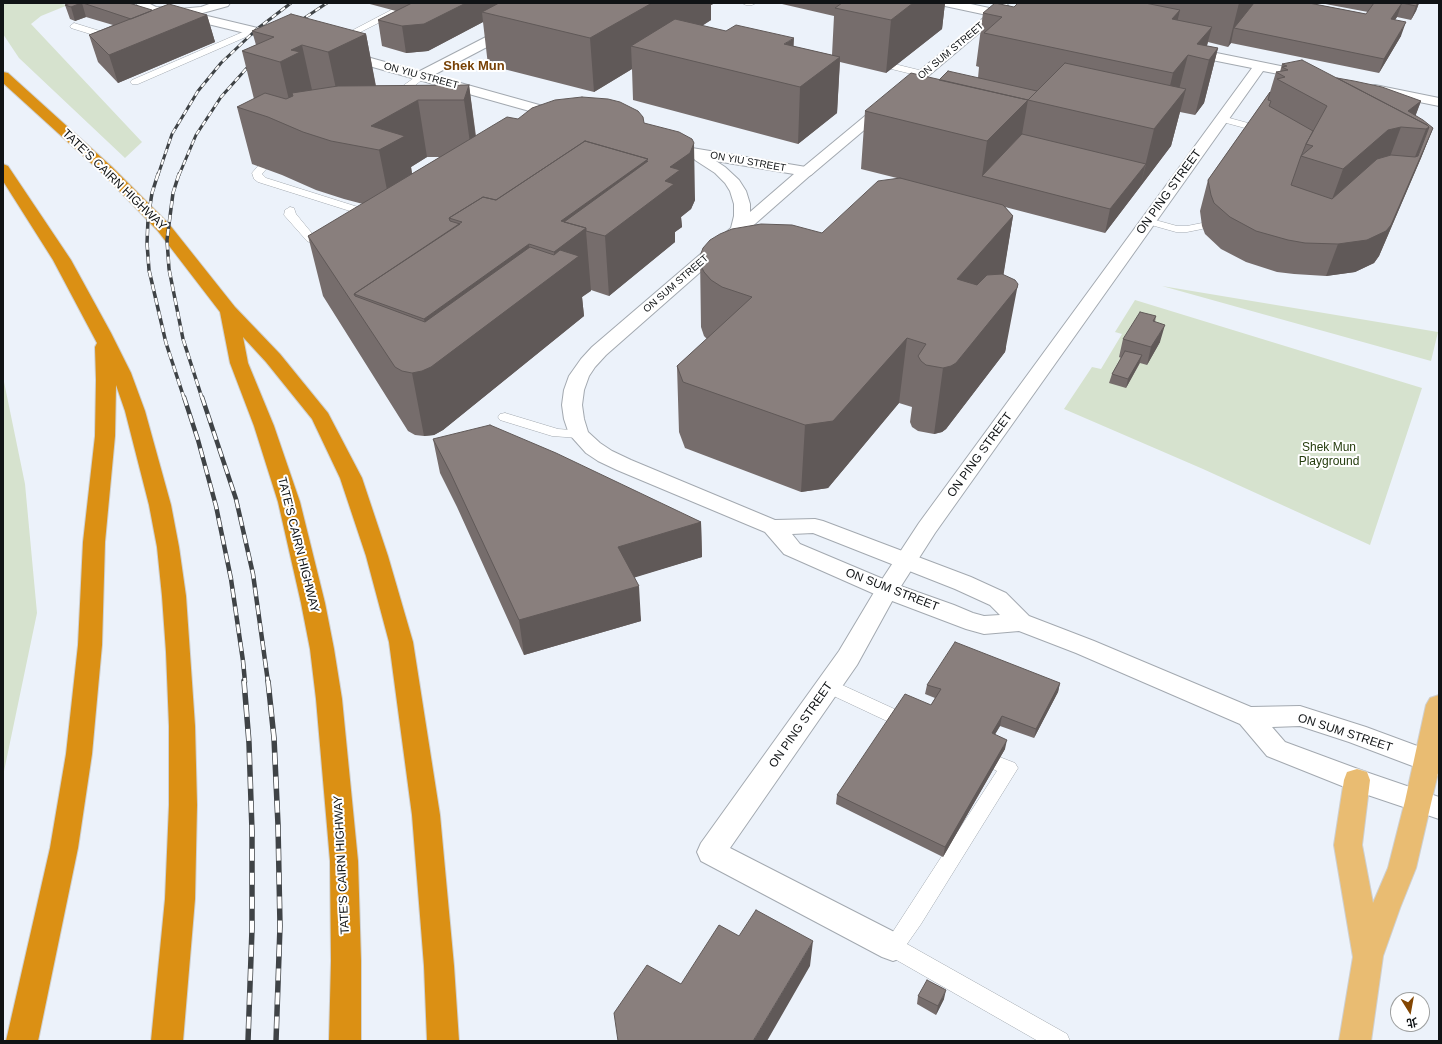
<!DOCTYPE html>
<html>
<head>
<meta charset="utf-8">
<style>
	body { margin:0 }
	#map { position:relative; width:1442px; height:1044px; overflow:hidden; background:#ecf2fa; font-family:Arial,"Noto Sans TC",sans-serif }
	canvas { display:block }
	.frame { position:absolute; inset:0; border:4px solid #101315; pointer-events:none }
	.north { position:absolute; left:1390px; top:992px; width:40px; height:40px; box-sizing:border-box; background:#fff; border:1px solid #9fa1a1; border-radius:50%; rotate:169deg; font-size:11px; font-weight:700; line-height:16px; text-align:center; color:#101315 }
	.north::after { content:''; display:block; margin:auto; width:14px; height:18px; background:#834602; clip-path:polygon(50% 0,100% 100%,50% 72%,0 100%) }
</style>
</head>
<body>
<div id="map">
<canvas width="1442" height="1044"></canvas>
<div class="frame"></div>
<div class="north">北</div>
</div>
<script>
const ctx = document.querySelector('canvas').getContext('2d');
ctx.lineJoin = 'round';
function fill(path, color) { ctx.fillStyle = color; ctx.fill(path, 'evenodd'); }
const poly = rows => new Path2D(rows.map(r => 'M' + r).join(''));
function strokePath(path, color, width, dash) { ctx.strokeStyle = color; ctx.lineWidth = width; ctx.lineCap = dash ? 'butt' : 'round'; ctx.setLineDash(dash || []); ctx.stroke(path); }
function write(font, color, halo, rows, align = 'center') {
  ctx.font = font + ' Arial,sans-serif'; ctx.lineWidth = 4; ctx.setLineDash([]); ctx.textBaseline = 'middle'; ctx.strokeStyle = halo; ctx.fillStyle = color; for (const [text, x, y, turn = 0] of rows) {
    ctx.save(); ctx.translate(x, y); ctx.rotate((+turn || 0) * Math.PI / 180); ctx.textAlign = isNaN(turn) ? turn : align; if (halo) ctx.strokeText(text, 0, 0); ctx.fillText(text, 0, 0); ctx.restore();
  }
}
fill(poly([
	[3,3,55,3,68,5,41,16,31,24,142,142,125,158,19,58,3,34],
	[1162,286,1438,332,1431,361],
	[1135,300,1422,388,1370,545,1203,469,1064,409,1092,367,1101,369,1122,334,1115,332],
	[3,377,25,484,37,613,3,776]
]), '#d6e2ce');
const service = poly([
	[742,3,756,3,752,5,746,5,742,3],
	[395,8,398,9,399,11,398,13,341,42,335,42,334,40,395,8],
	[74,23,116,36,117,38,113,41,71,28,70,26,74,23],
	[252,28,255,29,256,31,255,33,138,84,132,84,130,82,132,80,252,28],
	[874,59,927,72,929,74,924,77,871,64,869,62,871,60,874,59],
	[421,73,424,74,426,76,424,78,406,93,396,99,390,99,388,97,390,95,421,73],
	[1222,116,1259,126,1261,128,1256,131,1219,121,1217,119,1222,116],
	[262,165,267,168,262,174,266,178,377,213,379,215,373,218,369,217,258,182,254,179,252,173,258,166,262,165],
	[290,207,294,208,296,214,315,237,329,244,331,246,329,248,321,248,307,241,284,215,285,210,290,207],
	[1148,218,1177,226,1187,226,1202,223,1208,226,1202,229,1187,232,1176,232,1144,223,1142,221,1144,219,1148,218],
	[505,413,558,429,584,431,586,434,584,437,579,438,552,436,500,420,498,417,500,414,505,413],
	[829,679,901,712,904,717,901,722,895,724,889,722,823,691,820,686,823,681,829,679],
	[997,756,1015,763,1018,768,921,924,907,944,1067,1034,1070,1041,1038,1041,886,954,883,947,997,771,991,768,988,763,991,758,997,756]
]);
const minor = poly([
	[552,3,567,3,565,6,426,79,421,80,416,79,414,76,416,73,552,3],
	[943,3,966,3,994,9,1003,3,1007,4,1009,7,1006,11,1020,14,1022,17,1020,20,1016,21,998,17,811,175,806,177,801,175,798,172,801,169,987,15,945,6,943,3],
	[1187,47,1310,72,1315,73,1317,76,1315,79,1310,80,1263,71,935,533,896,594,857,665,730,848,904,937,908,947,904,957,893,961,882,957,701,861,697,852,701,843,839,651,879,584,919,523,1252,68,1182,54,1180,51,1182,48,1187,47],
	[1375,85,1439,98,1439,106,1370,92,1368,89,1370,86,1375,85]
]);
const tertiary = poly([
	[136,3,148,3,156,7,179,9,201,7,212,3,230,3,228,6,199,14,287,35,288,38,287,41,282,42,179,17,154,15,142,11,136,3],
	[342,50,568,113,570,116,568,119,563,120,558,119,337,57,335,54,337,51,342,50],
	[666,141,692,148,806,167,811,169,814,172,606,355,595,367,589,376,584,390,582,405,584,419,588,432,600,443,612,451,631,460,775,520,815,519,823,521,971,577,1006,593,1029,616,1094,641,1251,707,1300,706,1366,727,1439,754,1439,776,1349,742,1300,726,1272,727,1285,742,1366,772,1439,797,1439,819,1347,788,1267,756,1240,724,1076,653,1019,631,984,634,966,629,879,596,784,554,765,532,617,470,598,461,586,453,569,434,564,419,562,405,564,390,569,376,581,359,592,347,731,228,734,216,734,204,730,191,725,183,715,173,695,160,693,157,661,148,659,145,661,142,666,141],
	[716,161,794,174,750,212,750,204,746,191,739,180,725,167,716,161],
	[813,533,955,589,990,605,1000,615,984,616,973,613,954,605,895,584,800,544,792,534,813,533]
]);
const primary = poly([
	[1439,695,1439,769,1416,868,1400,908,1383,956,1371,1041,1339,1041,1353,957,1334,845,1344,780,1347,772,1357,769,1367,772,1370,780,1362,845,1373,903,1388,868,1405,801,1426,705,1430,698,1439,695]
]);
const motorway = poly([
	[3,72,8,73,112,167,169,224,235,307,280,354,328,413,362,478,388,556,413,642,440,815,454,966,459,1041,427,1041,424,966,412,815,389,642,366,556,340,478,312,419,266,362,243,337,248,363,274,426,300,502,325,603,334,649,342,699,358,861,361,961,361,1041,329,1041,331,961,330,861,316,699,310,649,301,603,278,502,254,426,230,363,220,312,157,230,102,173,3,83,3,72],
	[3,164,8,166,71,260,111,333,131,373,145,411,171,505,179,547,186,596,195,726,197,805,195,899,183,1041,151,1041,165,899,169,805,169,726,166,652,162,596,157,547,149,505,125,411,116,385,115,436,105,542,102,645,92,754,78,848,38,1041,6,1041,50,848,66,754,78,645,83,542,95,436,96,380,95,347,97,343,53,260,3,181,3,164]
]);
strokePath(service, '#a3a9b0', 1);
strokePath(minor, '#a3a9b0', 2);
strokePath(tertiary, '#a3a9b0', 2);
strokePath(primary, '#cfd0d0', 2);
strokePath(motorway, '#cfd0d0', 2);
fill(service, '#fff');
fill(minor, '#fff');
fill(tertiary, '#fff');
fill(primary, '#e9bc72');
fill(motorway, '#db9014');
const railFar3 = poly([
	[297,23,327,3],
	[158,175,172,134,198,91,221,63,257,29,291,3],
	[179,175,196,135,221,97,254,60]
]);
const railFar2 = poly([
	[158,174,152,193,148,219,147,243,149,270,166,343,184,398],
	[179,174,173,193,167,240,169,269,183,339,202,398]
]);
const railFar1 = poly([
	[184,397,198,440,216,506,231,579,243,661,245,682],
	[202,397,236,499,253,574,268,682]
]);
const rail = poly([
	[244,681,249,743,252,831,252,929,248,1041],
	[268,681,274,738,278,825,280,926,276,1041]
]);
strokePath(railFar3, '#3f4346', 3);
strokePath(railFar2, '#3f4346', 3.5);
strokePath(railFar1, '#3f4346', 4.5);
strokePath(rail, '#3f4346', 5.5);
strokePath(railFar3, '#fff', 2, [5.5]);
strokePath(railFar2, '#fff', 2.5, [7]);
strokePath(railFar1, '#fff', 3, [9]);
strokePath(rail, '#fff', 4, [12]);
fill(poly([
	[70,3,129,3,152,11,207,15,215,42,118,83,98,62,89,35,113,25,86,17,75,21,70,19,65,5],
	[366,3,715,3,711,5,711,20,702,26,832,55,834,16,782,4,782,3,945,3,942,29,886,73,840,62,837,113,798,144,633,100,632,69,594,92,488,65,483,22,428,51,406,53,382,46,378,20,396,11],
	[1018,3,1309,3,1366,14,1368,12,1320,3,1419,3,1416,11,1411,20,1397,17,1395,20,1401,36,1379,73,1231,43,1228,47,1208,42,1207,46,1218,48,1204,103,1195,115,1180,112,1171,146,1105,233,1005,207,1013,216,1003,275,1006,348,1005,352,946,429,942,432,934,434,918,431,912,427,910,422,912,407,899,403,828,488,801,492,685,448,679,432,677,366,707,339,704,336,701,327,700,256,822,233,897,178,861,169,865,111,939,80,978,78,979,67,976,66,983,13,1014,7],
	[252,31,366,34,376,86,469,85,476,136,518,119,644,123,695,200,691,209,681,217,682,227,675,232,675,242,609,296,591,290,582,297,584,316,443,430,434,435,424,436,415,435,408,431,323,296,308,236,363,204,344,199,316,190,282,175,252,164,237,107,254,99,242,51,256,45],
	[427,157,440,157,412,174,411,167],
	[1282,64,1421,101,1415,116,1433,128,1421,158,1379,256,1374,263,1355,272,1326,276,1294,274,1277,272,1246,262,1221,249,1205,234,1202,226,1200,211,1208,180,1270,92,1276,72,1280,72],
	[1156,316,1155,322,1160,342,1147,365,1140,363,1126,388,1109,383,1112,374,1121,358,1119,357,1123,339],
	[433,439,701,522,702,557,634,577,641,621,524,655,457,507,440,473],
	[1060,683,1058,692,1034,738,1000,726,995,734,1005,749,943,857,836,804,837,795,931,705,935,698,925,694,927,685],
	[918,996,944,999,936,1015,917,1004]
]), '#766d6c');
fill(poly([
	[81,3,82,3,86,17,75,21,71,7],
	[466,3,520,3,482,12,483,22,428,51,406,53,402,26],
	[652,3,715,3,711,5,711,20,659,52,631,46,632,69,594,92,590,38],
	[913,3,945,3,942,29,886,73,891,20],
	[1239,3,1260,3,1234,28,1231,43,1228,47],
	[1402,3,1397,17,1386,33,1391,19],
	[1418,3,1419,3,1416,11,1411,20,1416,6],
	[1180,10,1168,62,1172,19],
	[207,15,215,42,118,83,109,55],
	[1406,22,1401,36,1379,73,1384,59],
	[1212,27,1203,59,1197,44],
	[366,34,376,88,340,107,328,52],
	[794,38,792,85,784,44],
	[302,45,314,99,293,96,292,93,297,115,293,117,280,62,291,50],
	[1218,48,1204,103,1195,115,1209,60],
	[1188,55,1176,101,1186,89,1171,146,1140,187,1154,129,1162,119,1173,73],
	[840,57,837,113,798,144,800,87],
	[469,85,476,141,472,157,464,100],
	[418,100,427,157,411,167,415,194,391,210,379,150,371,126],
	[1028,100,1022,134,982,176,987,141],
	[1421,101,1411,128,1408,111],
	[1401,127,1379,186,1321,230,1343,169,1388,130],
	[1429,127,1406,186,1403,187,1426,129],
	[1433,128,1421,158,1379,256,1374,263,1355,272,1326,276,1338,244,1386,231],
	[694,143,695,200,691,209,681,217,682,227,675,232,675,242,609,296,605,236,586,231,591,291,582,297,584,316,443,430,434,435,424,436,412,373,433,366,424,319,529,244,535,289,556,273,554,252,561,221,648,159,665,181,670,167],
	[1146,164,1140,187,1105,233,1110,209],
	[1013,216,1003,278,948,343,957,279],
	[1018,284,1005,352,946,429,942,432,934,434,943,368],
	[1165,325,1160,342,1147,365,1151,347],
	[907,338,899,403,828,488,801,492,805,425],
	[1142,355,1139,364,1126,388,1128,379],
	[701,522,702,557,620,582,618,547],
	[639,586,641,621,524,655,519,620],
	[1060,683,1058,692,1034,738,1036,729],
	[1002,716,1000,726,990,743,992,733],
	[1007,740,1005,749,943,857,945,847],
	[813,941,810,966,767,1041,753,1041],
	[946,990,944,999,936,1015,938,1006]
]), '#605958');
const building = poly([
	[70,3,81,3,71,7,65,5,70,3],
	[83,3,129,3,152,10,151,11,131,19,83,3],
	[412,3,466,3,424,24,402,26,378,20,412,3],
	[499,3,652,3,590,38,482,12,499,3],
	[842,3,913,3,891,20,835,8,842,3],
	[995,3,1014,7,1018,3,1145,3,1180,10,1172,19,1212,27,1197,44,1218,48,1209,60,1188,55,1173,73,984,33,1002,17,983,13,995,3],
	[1254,3,1309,3,1366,14,1374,3,1418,3,1416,6,1402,3,1391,19,1406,22,1384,59,1234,28,1254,3],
	[169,4,207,15,109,55,89,35,169,4],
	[291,14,366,34,328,52,302,45,291,50,300,52,280,62,242,51,274,37,252,31,291,14],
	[675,19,726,31,736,25,794,38,784,44,840,57,800,87,631,46,675,19],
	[1302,60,1427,125,1429,127,1426,129,1401,127,1388,130,1343,169,1301,156,1313,146,1306,144,1327,106,1277,79,1285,77,1276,72,1288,70,1282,67,1287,66,1282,64,1302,60],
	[1065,63,1186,89,1154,129,1028,100,987,141,865,111,911,73,1028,100,1065,63],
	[948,71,1037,91,1028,100,939,80,948,71],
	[1337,78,1354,81,1382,87,1421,101,1408,111,1423,120,1433,128,1391,225,1386,231,1367,240,1338,244,1305,243,1288,240,1256,231,1230,217,1214,203,1211,195,1208,180,1270,92,1268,100,1271,101,1269,106,1313,131,1306,144,1302,154,1301,156,1291,185,1332,199,1377,159,1391,155,1415,157,1418,156,1429,127,1427,125,1337,78],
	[469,85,464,100,418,100,371,126,405,136,379,150,331,141,303,132,268,117,237,107,265,93,286,99,293,96,292,93,338,86,469,85],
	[582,97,608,99,620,102,638,111,643,117,644,123,679,132,692,139,694,143,690,153,670,167,680,170,665,181,674,184,605,236,586,231,586,228,564,222,648,161,646,161,648,159,585,141,496,200,483,197,449,218,450,221,460,224,354,294,355,296,425,322,530,247,554,255,560,250,579,256,431,367,422,371,412,373,402,371,395,367,308,236,507,117,518,119,532,108,555,100,582,97],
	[1022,134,1146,164,1110,209,982,176,1022,134],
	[585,141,648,159,561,221,586,228,554,252,529,244,424,319,354,294,462,222,449,218,483,197,496,200,585,141],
	[900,178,1003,205,1013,216,957,279,977,285,987,275,1002,274,1015,280,1018,284,1017,288,956,363,951,366,943,368,926,365,921,361,918,356,926,344,907,338,833,421,805,425,683,382,677,366,752,297,722,287,711,280,704,272,700,264,700,256,703,248,710,240,720,234,732,229,761,224,792,225,822,233,878,181,900,178],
	[1140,312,1156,316,1153,321,1165,325,1151,347,1123,339,1140,312],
	[1125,351,1142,355,1128,379,1112,374,1125,351],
	[490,425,556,453,701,522,618,547,639,586,519,620,450,472,433,439,490,425],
	[955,642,1060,683,1036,729,1002,716,992,733,1007,740,945,847,837,795,905,694,931,705,941,689,927,685,955,642],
	[756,910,813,941,753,1041,618,1041,614,1013,647,965,681,984,719,925,739,936,756,910],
	[927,980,946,990,938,1006,918,996,927,980]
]);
fill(building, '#897f7d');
strokePath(building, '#605958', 1);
write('10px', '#101315', '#fff', [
	["ON SUM STREET",951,51,-40],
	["ON YIU STREET",421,76,15],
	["ON YIU STREET",748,162,10],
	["ON SUM STREET",676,284,-41]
]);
write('12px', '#101315', '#fff', [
	["TATE'S CAIRN HIGHWAY",114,180,44],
	["ON PING STREET",1169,192,-54],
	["ON PING STREET",980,455,-54],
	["TATE'S CAIRN HIGHWAY",298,545,76],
	["ON SUM STREET",892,590,21],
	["ON PING STREET",801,725,-55],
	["ON SUM STREET",1345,733,18],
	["TATE'S CAIRN HIGHWAY",342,865,-93]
]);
write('12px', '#253d0e', '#fff', [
	["Shek Mun",1329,448],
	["Playground",1329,462]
]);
write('bold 13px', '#784105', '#fff', [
	["Shek Mun",474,66]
]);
</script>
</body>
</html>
